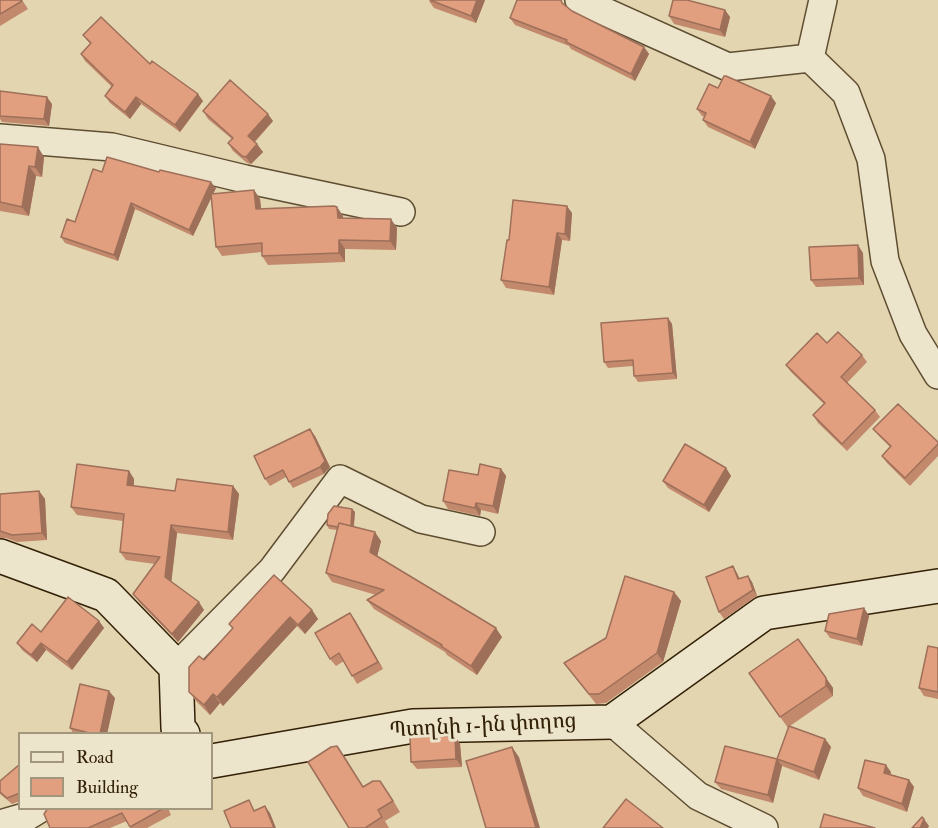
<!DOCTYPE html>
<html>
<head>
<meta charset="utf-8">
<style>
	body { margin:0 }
	#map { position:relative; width:938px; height:828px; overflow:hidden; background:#e4d5b1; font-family:"IM FELL Double Pica",serif }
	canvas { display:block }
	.legend { position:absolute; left:18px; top:732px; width:195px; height:78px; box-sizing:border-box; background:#ede4cc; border:2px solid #a2967d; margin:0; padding:8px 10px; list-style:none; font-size:18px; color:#322106 }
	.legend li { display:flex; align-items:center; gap:12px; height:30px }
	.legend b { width:30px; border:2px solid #a2967d }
</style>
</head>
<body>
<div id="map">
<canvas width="938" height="828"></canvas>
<ul class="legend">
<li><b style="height:8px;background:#ede4cc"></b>Road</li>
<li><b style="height:16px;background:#e19f7f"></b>Building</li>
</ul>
</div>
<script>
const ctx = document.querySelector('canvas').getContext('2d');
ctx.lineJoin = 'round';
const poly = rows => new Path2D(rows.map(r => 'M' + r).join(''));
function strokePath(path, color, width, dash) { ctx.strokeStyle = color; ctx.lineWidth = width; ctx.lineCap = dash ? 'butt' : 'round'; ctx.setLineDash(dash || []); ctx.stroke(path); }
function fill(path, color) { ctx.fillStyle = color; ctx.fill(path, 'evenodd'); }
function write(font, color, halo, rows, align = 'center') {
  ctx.font = font + ' "IM FELL Double Pica","Noto Serif Armenian",serif'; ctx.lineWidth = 6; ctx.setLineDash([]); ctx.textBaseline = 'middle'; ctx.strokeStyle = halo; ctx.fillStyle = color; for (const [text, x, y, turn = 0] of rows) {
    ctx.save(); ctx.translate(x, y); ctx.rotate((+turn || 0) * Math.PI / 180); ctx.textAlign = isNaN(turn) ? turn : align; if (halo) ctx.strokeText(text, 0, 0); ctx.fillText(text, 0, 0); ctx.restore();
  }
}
const street = poly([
	[579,0,728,67,810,58,846,93,871,159,885,261,913,334,938,375],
	[810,58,823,0],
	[0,138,112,147,245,179,401,212],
	[176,667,272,570,340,479,421,519,481,532],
	[612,722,698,796,764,828],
	[0,824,28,816,41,808]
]);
const secondary = poly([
	[0,556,106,595,176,667,178,728,183,734],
	[212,761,413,726,612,722,764,613,938,586]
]);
strokePath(street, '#5e4e31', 30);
strokePath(secondary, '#322106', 36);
strokePath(street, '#ede4cc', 27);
strokePath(secondary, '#ede4cc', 33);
fill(poly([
	[0,0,22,0,28,9,0,26],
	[485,0,476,23,434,8,429,1],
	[565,5,572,11,644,47,649,54,635,81,571,49,569,46,515,25,510,18],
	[725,10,730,17,725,37,674,24,669,16],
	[83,35,150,64,203,101,180,132,141,104,130,119,110,103,105,96,112,87,85,61,81,54,90,44],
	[718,88,776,103,755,149,708,127,703,120,705,117,702,116,697,109],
	[0,91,52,104,49,126,2,122,0,119],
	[203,111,273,121,255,142,263,152,251,164,247,163,233,151,228,143,232,139,208,119],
	[0,144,44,157,42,177,36,176,29,216,0,211],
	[102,172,216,188,213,194,254,190,260,199,261,209,337,207,343,216,343,218,397,228,396,250,345,249,345,262,268,265,262,256,262,252,222,256,216,247,211,198,193,236,135,209,118,261,65,243,61,237,75,222],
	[572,213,570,241,562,240,554,295,506,288,501,280,509,240],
	[863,253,864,285,816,287,811,280],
	[668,318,672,324,677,379,638,382,634,376,633,366,608,368,604,362],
	[827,343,862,355,867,362,847,383,875,410,880,417,847,451,818,423,813,415,824,404,791,372,786,365],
	[873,429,938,442,938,456,910,486,887,463,882,456,890,447,879,436],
	[315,436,330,467,324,474,293,488,286,477,270,486,265,479],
	[726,468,731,476,709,512,668,488,663,481],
	[501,469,506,476,498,514,481,510,480,516,448,509,443,501,478,475],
	[129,471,134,479,134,486,175,491,233,486,239,494,233,540,177,533,171,582,204,610,178,642,139,602,133,594,155,564,126,560,120,552,123,521,77,515,71,507],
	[39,491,45,499,47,540,17,542,6,538,0,538,0,494],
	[352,509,355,512,354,526,381,541,377,556,502,637,477,675,447,655,445,652,374,609,367,600,376,595,332,582,326,573,337,530,329,529,327,525],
	[737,573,740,579,748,576,752,582,757,596,724,619,719,612],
	[674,592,681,601,663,662,606,703,596,704,564,663,606,638],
	[864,608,869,616,862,646,830,638,825,631],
	[312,610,318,619,305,634,297,626,223,706,220,703,210,715,196,701,189,692,204,660,233,629,229,624],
	[355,620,383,669,357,684,344,661,336,666,330,659],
	[99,621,104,628,72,670,46,650,37,662,22,650,17,643,41,632],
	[798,639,833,688,833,696,790,726,825,739,831,747,819,780,782,766,773,803,721,789,715,782,777,759,788,728,749,673],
	[938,648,938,699,924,696,919,688],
	[115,698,107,734,74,734,70,728],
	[455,736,460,744,462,767,417,769,411,762],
	[345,757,363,787,388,792,400,812,385,821,389,828,349,828],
	[20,764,20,801,12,804,0,794,0,781],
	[891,772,890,774,909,780,914,787,907,812,863,796,858,788],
	[48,808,168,808,171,815,147,828,131,828,127,821,110,828,50,828]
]), '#c2896d');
fill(poly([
	[477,0,485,0,476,23,471,16],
	[725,10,730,17,725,37,720,30],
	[644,47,649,54,635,81,631,74],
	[198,94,203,101,180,132,175,125],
	[771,96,776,103,755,149,750,142],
	[47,97,52,104,49,126,44,119],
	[136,97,141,104,130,119,125,112],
	[268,114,273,121,253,143,248,136],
	[257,144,263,152,251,164,246,157],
	[38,147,44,157,42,177,35,167],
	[29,166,36,176,29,216,22,207],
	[211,182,216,188,193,236,189,230],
	[254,190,260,199,262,218,256,209],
	[131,203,135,209,118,261,114,255],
	[567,206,572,213,570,241,565,234],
	[337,207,343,216,344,226,338,218],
	[391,219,397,228,396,250,390,241],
	[557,233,562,240,554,295,549,287],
	[339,240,345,249,345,262,339,253],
	[858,245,863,253,864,285,859,278],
	[668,318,672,324,677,379,673,373],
	[310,429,315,436,330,467,324,474,320,467],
	[726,468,731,476,709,512,704,505],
	[501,469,506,476,498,514,493,506],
	[129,471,134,479,133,493,127,485],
	[233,486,239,494,233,540,228,532],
	[39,491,45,499,47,540,42,533],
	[476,503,481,510,480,516,475,508],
	[352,509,355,512,353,532,350,528],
	[171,525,177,533,171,585,165,577],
	[375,532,381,541,376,561,370,552],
	[733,566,737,573,742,586,738,579],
	[748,576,752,582,757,596,753,590],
	[674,592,681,601,663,662,657,653],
	[199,602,204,610,178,642,172,634],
	[864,608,869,616,862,646,857,639],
	[312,610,318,619,305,634,298,625],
	[350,613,355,620,383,669,378,662],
	[290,617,297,626,223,706,217,697],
	[99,621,104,628,72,670,67,662],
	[496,628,502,637,477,675,471,666],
	[41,643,46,650,37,662,31,655],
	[826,678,833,688,833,696,826,686],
	[109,691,115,698,107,734,100,734],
	[213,694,220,703,210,715,204,705],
	[455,736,460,744,462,767,456,759],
	[825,739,831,747,819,780,814,772],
	[512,747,519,757,540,828,536,828],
	[777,759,782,766,773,803,768,795],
	[886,765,891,772,889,780,884,773],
	[909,780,914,787,907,812,902,804],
	[265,806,270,813,276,828,274,828],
	[924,819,929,826,928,828,920,828]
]), '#9e6f59');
const building = poly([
	[0,0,21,0,22,1,0,14,0,0],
	[430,0,477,0,471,16,430,0],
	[517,0,561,0,562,3,572,11,644,47,631,74,566,42,567,40,510,18,517,0],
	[673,0,687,0,725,10,720,30,669,16,673,0],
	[101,17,150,64,152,61,198,94,175,125,136,97,125,112,105,96,113,85,81,54,91,43,83,35,101,17],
	[724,76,726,76,771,96,750,142,703,120,706,113,697,109,709,84,718,88,724,76],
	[230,80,268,114,248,136,257,144,246,157,242,156,228,143,233,138,203,111,230,80],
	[0,91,47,97,44,119,0,116,0,91],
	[0,144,38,147,35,167,29,166,22,207,0,202,0,144],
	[107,157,159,172,160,170,211,182,189,230,131,203,114,255,61,237,67,219,75,222,93,169,102,172,107,157],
	[254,190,256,209,334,206,337,207,338,218,391,219,390,241,339,240,339,253,262,256,262,243,216,247,211,194,254,190],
	[513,200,567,206,565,234,557,233,549,287,501,280,507,240,509,240,513,200],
	[858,245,859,278,811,280,809,247,858,245],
	[668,318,673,373,634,376,633,360,604,362,601,323,668,318],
	[838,332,862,355,841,377,875,410,842,444,813,415,825,403,786,365,817,333,827,343,838,332],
	[898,404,938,442,938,444,905,478,882,456,891,446,873,429,898,404],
	[310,429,325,461,320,467,289,482,283,470,265,479,254,456,310,429],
	[685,444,726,468,704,505,663,481,685,444],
	[77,464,129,471,127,485,175,491,177,479,233,486,228,532,171,525,165,577,199,602,172,634,133,594,160,557,120,552,124,514,71,507,77,464],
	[480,464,501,469,493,506,476,503,475,508,443,501,449,470,478,475,480,464],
	[39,491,42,533,12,535,0,531,0,494,39,491],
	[334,506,352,509,351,526,339,523,338,527,327,525,328,514,334,506],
	[339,523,375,532,370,552,496,628,471,666,441,646,442,645,367,600,384,590,326,573,339,523],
	[733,566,738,579,748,576,753,590,719,612,706,577,733,566],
	[274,575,312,610,298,625,290,617,217,697,213,694,204,705,189,692,189,667,199,656,204,660,233,628,229,624,274,575],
	[625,576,674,592,657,653,599,694,589,694,564,663,606,638,625,576],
	[68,597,99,621,67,662,41,643,31,655,17,643,32,624,41,632,68,597],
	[864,608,857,639,825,631,829,614,864,608],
	[350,613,378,662,352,676,339,653,330,659,315,633,350,613],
	[798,639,826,678,826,686,780,717,749,673,798,639],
	[928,646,938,648,938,692,919,688,928,646],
	[80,684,109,691,100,734,93,734,70,728,80,684],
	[789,726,825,739,814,772,777,759,789,726],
	[455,736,456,759,411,762,410,737,455,736],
	[337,746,363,787,373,781,380,781,393,801,378,810,382,817,365,828,349,828,308,762,331,747,337,746],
	[725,746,777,759,768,795,715,782,725,746],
	[512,747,536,828,486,828,466,761,512,747],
	[865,760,886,765,884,773,909,780,902,804,858,788,865,760],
	[20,764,20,793,7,798,0,792,0,781,20,764],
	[626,799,663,828,603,828,626,799],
	[249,800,254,811,265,806,274,828,231,828,224,811,249,800],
	[48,808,164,808,130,827,122,813,88,828,50,828,44,814,48,808],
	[824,814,875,828,820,828,824,814],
	[922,817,924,819,920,828,912,828,922,817]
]);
fill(building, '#e19f7f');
strokePath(building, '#9e6f59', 1.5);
write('21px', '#322106', '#ede4cc', [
	["Պտղնի 1-ին փողոց",483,727,-3]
]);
</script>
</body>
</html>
